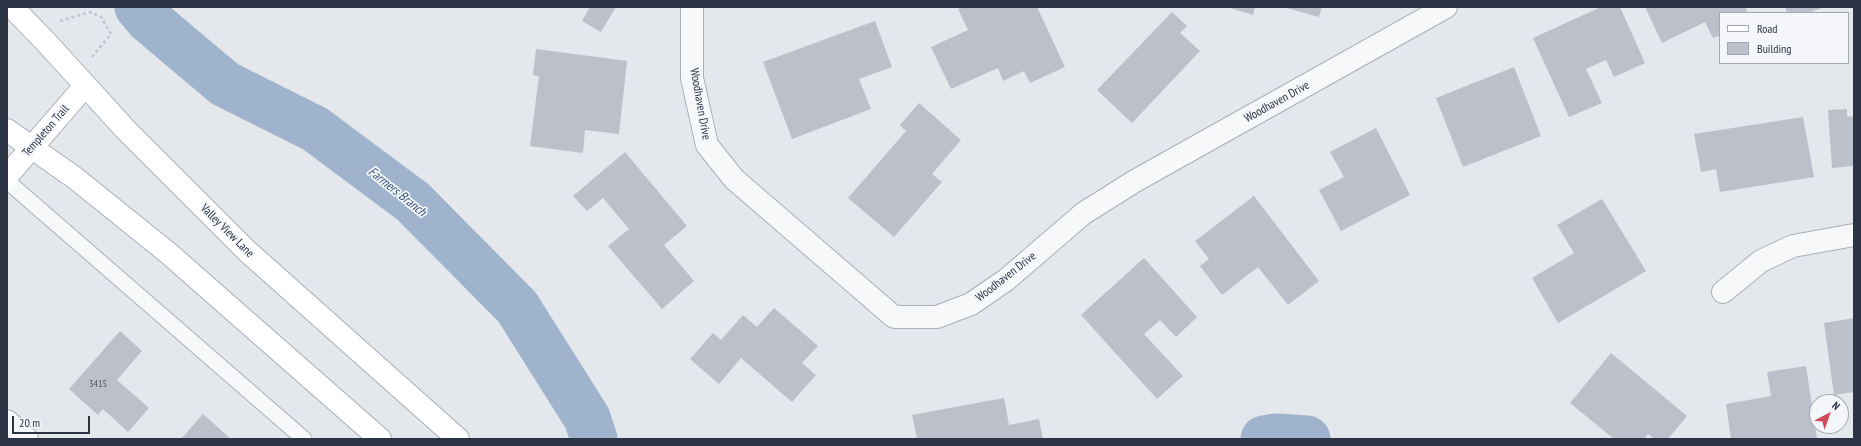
<!DOCTYPE html>
<html>
<head>
<meta charset="utf-8">
<style>
	body { margin:0 }
	#map { position:relative; width:1861px; height:446px; overflow:hidden; background:#e4e7ec; font-family:"PT Sans Narrow",sans-serif }
	canvas { display:block }
	.frame { position:absolute; inset:0; border:8px solid #2b3445; pointer-events:none }
	.legend { position:absolute; left:1719px; top:12px; width:130px; height:52px; box-sizing:border-box; background:#f4f6f9; border:1px solid #a4a8b1; margin:0; padding:5px 7px; list-style:none; font-size:12px; color:#2b3445 }
	.legend li { display:flex; align-items:center; gap:8px; height:20px }
	.legend b { width:20px; border:1px solid #a4a8b1 }
	.north { position:absolute; left:1809px; top:394px; width:40px; height:40px; box-sizing:border-box; background:#f4f6f9; border:1px solid #a4a8b1; border-radius:50%; rotate:41deg; font-size:11px; font-weight:700; line-height:16px; text-align:center; color:#2b3445 }
	.north::after { content:''; display:block; margin:auto; width:14px; height:18px; background:#d1495b; clip-path:polygon(50% 0,100% 100%,50% 72%,0 100%) }
	.scale { position:absolute; left:12px; top:416px; width:78px; height:18px; box-sizing:border-box; border:2px solid #2b3445; border-top:0; padding-left:5px; font-size:12px; line-height:14px; white-space:nowrap; color:#2b3445; -webkit-text-stroke:3px #f4f6f9; paint-order:stroke }
</style>
</head>
<body>
<div id="map">
<canvas width="1861" height="446"></canvas>
<div class="frame"></div>
<ul class="legend">
<li><b style="height:5px;background:#fff"></b>Road</li>
<li><b style="height:11px;background:#bbc0ca"></b>Building</li>
</ul>
<div class="north">N</div>
<div class="scale">20 m</div>
</div>
<script>
const ctx = document.querySelector('canvas').getContext('2d');
ctx.lineJoin = 'round';
const poly = rows => new Path2D(rows.map(r => 'M' + r).join(''));
function strokePath(path, color, width, dash) { ctx.strokeStyle = color; ctx.lineWidth = width; ctx.lineCap = dash ? 'butt' : 'round'; ctx.setLineDash(dash || []); ctx.stroke(path); }
function fill(path, color) { ctx.fillStyle = color; ctx.fill(path, 'evenodd'); }
function write(font, color, halo, rows, align = 'center') {
  ctx.font = font + ' "PT Sans Narrow",sans-serif'; ctx.lineWidth = 3.5; ctx.setLineDash([]); ctx.textBaseline = 'middle'; ctx.strokeStyle = halo; ctx.fillStyle = color; for (const [text, x, y, turn = 0] of rows) {
    ctx.save(); ctx.translate(x, y); ctx.rotate((+turn || 0) * Math.PI / 180); ctx.textAlign = isNaN(turn) ? turn : align; if (halo) ctx.strokeText(text, 0, 0); ctx.fillText(text, 0, 0); ctx.restore();
  }
}
strokePath(poly([
	[138,7,149,20,225,84,315,129,413,202,517,307,587,418,594,439],
	[1264,439,1276,437,1307,439]
]), '#9fb4cc', 47);
fill(poly([
	[590,7,616,7,601,32,582,21],
	[963,7,1037,7,1065,67,1030,83,1024,71,1003,81,998,68,951,89,931,47,968,30,958,9],
	[1227,7,1255,7,1253,15],
	[1283,7,1322,7,1319,17],
	[1601,7,1620,7,1645,63,1614,77,1606,60,1586,69,1602,103,1569,117,1533,38],
	[1645,7,1745,7,1748,13,1720,13,1720,35,1713,38,1705,22,1662,43],
	[1785,7,1824,7,1808,13,1787,13],
	[1172,12,1187,26,1180,33,1200,51,1132,123,1097,90],
	[875,21,892,67,859,79,871,109,792,139,763,62],
	[536,49,627,61,619,134,585,130,583,153,530,146,539,76,533,75],
	[1514,67,1541,136,1463,167,1436,98],
	[919,103,961,140,932,174,942,182,894,237,848,198,906,131,900,125],
	[1847,109,1847,117,1854,116,1854,166,1832,168,1828,110],
	[1803,117,1814,177,1720,192,1716,169,1701,172,1694,134],
	[1376,128,1410,195,1341,231,1319,190,1344,177,1330,152],
	[625,152,687,226,664,245,694,281,662,309,608,246,629,229,603,198,587,211,573,196],
	[1254,196,1319,281,1288,305,1258,267,1222,295,1200,266,1209,259,1195,241],
	[1602,199,1646,271,1558,323,1532,278,1574,253,1557,225],
	[1144,258,1197,317,1176,337,1160,320,1144,334,1183,376,1157,399,1081,315],
	[774,308,818,346,802,363,816,375,792,402,741,358,719,384,690,359,713,333,721,340,743,315,757,327],
	[1854,318,1854,392,1834,395,1824,323],
	[120,331,142,351,117,380,149,408,128,432,103,409,98,415,69,389],
	[1611,353,1687,416,1668,439,1655,439,1648,434,1644,439,1614,439,1570,403],
	[1806,366,1817,439,1731,439,1726,404,1771,396,1767,372],
	[1004,398,1009,425,1039,419,1043,439,917,439,912,415],
	[203,414,231,439,181,439]
]), '#bbc0ca');
const lane = poly([
	[7,181,304,439]
]);
const street = poly([
	[692,7,692,78,707,145,734,179,894,317,937,317,971,304,1006,280,1084,213,1135,181,1446,7],
	[1723,292,1761,261,1793,246,1854,235],
	[7,421,27,439]
]);
const secondary = poly([
	[45,41,126,130,247,251,458,439],
	[7,130,75,178,167,252,380,439],
	[7,176,85,86]
]);
strokePath(lane, '#a9aeb7', 17);
strokePath(street, '#a9aeb7', 24);
strokePath(secondary, '#a9aeb7', 24);
strokePath(poly([
	[60,21,90,12,101,17,111,34,92,57]
]), '#c2c5cb', 2.5, [3, 3]);
strokePath(lane, '#f7f8fa', 15);
strokePath(street, '#f7f8fa', 22);
strokePath(secondary, '#fff', 22);
const secondaryBridge = poly([
	[12,7,45,41]
]);
strokePath(secondaryBridge, '#a9aeb7', 24, []);
strokePath(secondaryBridge, '#fff', 22);
write('10px', '#4f5766', null, [
	["3415",98,384]
]);
write('12px', '#2b3445', '#f4f6f9', [
	["Woodhaven Drive",1277,102,-29],
	["Woodhaven Drive",700,104,80],
	["Templeton Trail",46,131,-49],
	["Valley View Lane",227,231,45],
	["Woodhaven Drive",1006,277,-38]
]);
write('italic 13px', '#34527a', '#f4f6f9', [
	["Farmers Branch",397,192,39]
]);
</script>
</body>
</html>
